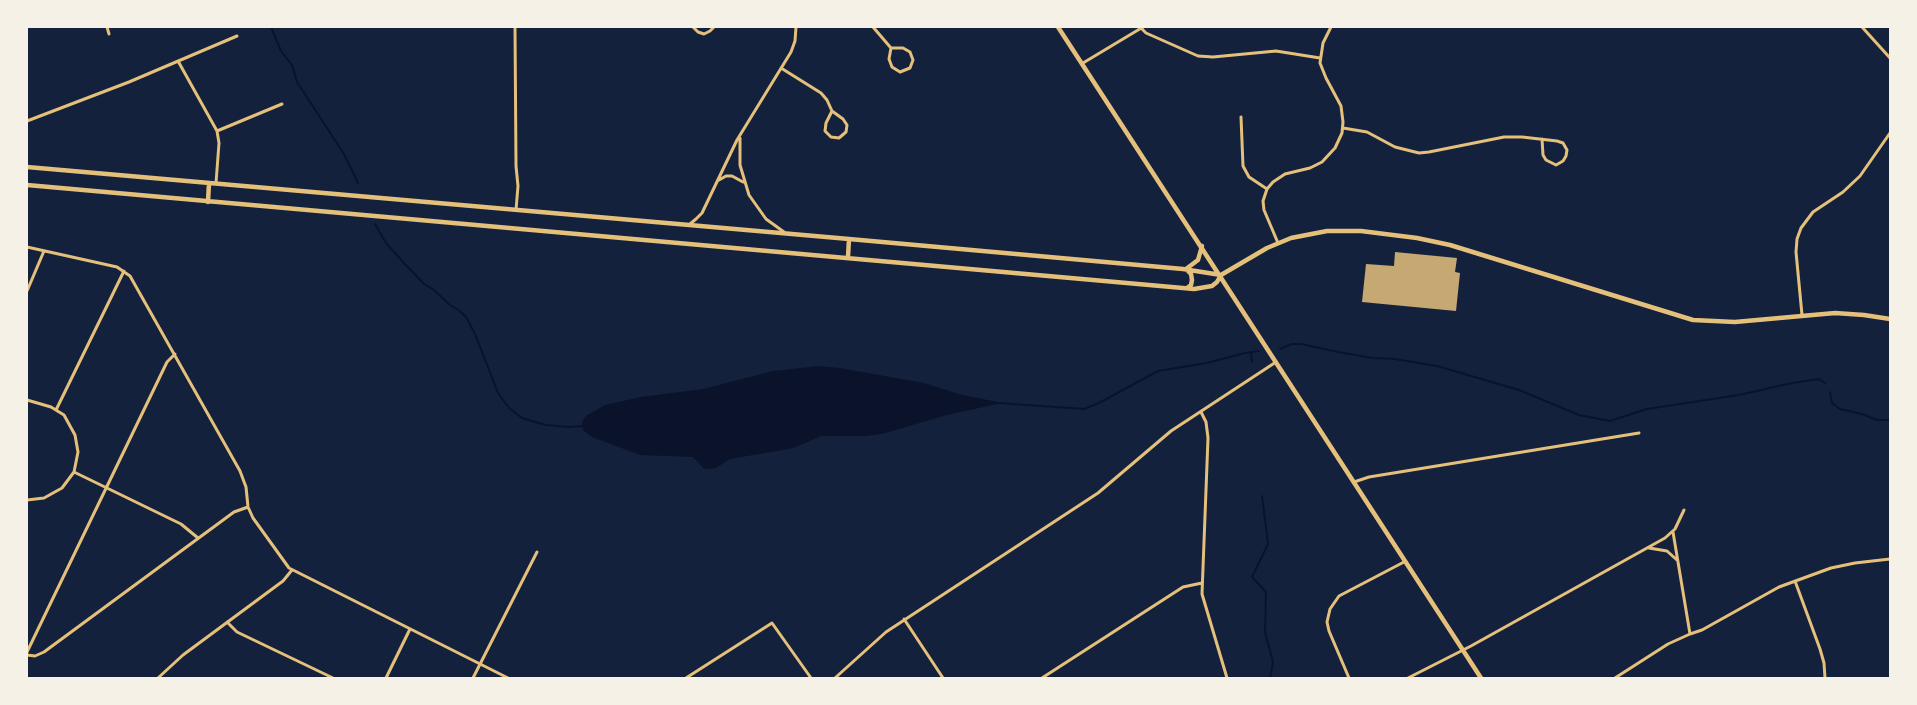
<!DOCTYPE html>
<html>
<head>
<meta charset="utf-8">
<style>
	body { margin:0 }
	#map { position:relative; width:1917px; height:705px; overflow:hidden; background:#14213d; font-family:"Exo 2",sans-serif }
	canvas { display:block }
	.frame { position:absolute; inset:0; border:28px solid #f6f1e7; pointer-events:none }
</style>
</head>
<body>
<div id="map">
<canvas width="1917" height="705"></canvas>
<div class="frame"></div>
</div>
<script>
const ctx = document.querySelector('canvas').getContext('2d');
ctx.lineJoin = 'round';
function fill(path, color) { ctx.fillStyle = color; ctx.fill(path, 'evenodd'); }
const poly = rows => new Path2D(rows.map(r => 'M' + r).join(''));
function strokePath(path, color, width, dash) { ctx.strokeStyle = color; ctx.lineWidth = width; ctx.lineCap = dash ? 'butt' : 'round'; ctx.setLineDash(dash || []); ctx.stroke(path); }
fill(poly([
	[819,366,840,368,924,383,959,394,1002,403,947,415,882,434,866,436,821,436,794,448,730,459,716,468,704,469,693,457,640,455,592,437,583,430,582,422,586,416,605,405,641,397,703,389,773,371]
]), '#0b132b');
strokePath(poly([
	[271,27,281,51,292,65,297,82,344,154,358,183],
	[375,224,386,243,404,263,424,284,434,290,450,305,460,311,466,317,475,334,498,393,509,408,522,418,546,425,569,427,583,426],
	[1280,349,1292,344,1301,344,1338,352,1373,358,1395,359,1437,366,1519,390,1579,415,1610,421,1647,409,1739,395,1792,383,1819,379,1825,383],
	[1251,352,1252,362],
	[1830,392,1832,403,1840,409,1862,414,1877,420,1890,420],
	[999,403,1084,409,1099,403,1158,371,1207,363,1245,353,1259,351],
	[1262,496,1268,544,1252,577,1266,592,1265,632,1273,662,1270,678]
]), '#0b132b', 2);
fill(poly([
	[1395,252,1457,258,1455,272,1460,273,1456,311,1362,302,1366,264,1394,266]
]), '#c6a872');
strokePath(poly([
	[107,27,109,34],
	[515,27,516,166,518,186,516,210],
	[693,27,698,32,704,34,710,31,714,27],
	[873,27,891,48],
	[1862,27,1890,58],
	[1141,28,1146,33,1198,56,1213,57,1276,51,1320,58],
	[891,48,903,48,910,52,913,60,910,68,900,72,892,67,889,59,891,48],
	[178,61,217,131,219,143,216,183],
	[1083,63,1143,27],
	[781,68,821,93,827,100,832,111],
	[832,111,843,119,847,125,846,132,839,138,831,137,825,131,826,123,832,111],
	[1241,117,1243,166,1249,177,1267,189],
	[27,121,129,82,237,36],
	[1343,128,1367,132,1395,147,1419,153,1429,152,1504,137,1522,137,1557,141,1563,143,1567,150,1566,156,1563,161,1556,165,1546,160,1543,155,1542,139],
	[217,131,282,104],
	[740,138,740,165,749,195,766,219,784,232],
	[719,180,726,176,732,176,743,182],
	[690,224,696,219,702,213,737,140,791,52,795,41,796,27],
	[1278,243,1264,210,1263,201,1267,189,1273,182,1285,174,1310,168,1322,162,1335,148,1342,133,1343,122,1341,106,1326,78,1320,63,1323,43,1331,27],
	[27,247,117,267,130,276,240,471,246,487,248,507,253,518,289,568,508,678],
	[27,291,44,251],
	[1802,315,1796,252,1797,239,1801,228,1813,212,1843,192,1860,176,1890,133],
	[27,400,51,407,64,415,75,435,78,452,74,472,62,488,44,498,27,500],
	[56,410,124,271],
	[1201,412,1206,422,1208,438,1202,594,1227,678],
	[74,472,181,524,198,538],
	[1354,482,1369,477,1639,433],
	[1673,532,1690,634],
	[1649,548,1667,551,1677,560],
	[1795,581,1820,649,1824,663,1825,678],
	[904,619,943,678],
	[227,622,237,632,333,678],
	[27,652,167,362,175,354],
	[27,655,35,656,44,652,234,512,248,507],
	[158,678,183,655,283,581,292,570],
	[386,678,410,629],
	[473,678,537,552],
	[686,678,772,623,811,678],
	[835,678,886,632,1098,493,1171,431,1276,362],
	[1042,678,1183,587,1202,583],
	[1349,678,1329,631,1327,622,1330,609,1339,596,1404,562],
	[1408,678,1471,646,1665,538,1675,529,1684,510],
	[1615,678,1668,644,1690,634,1702,630,1779,587,1831,568,1855,563,1890,559]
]), '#e5c07b', 3);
strokePath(poly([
	[1058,27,1481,678],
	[27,167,849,239,1183,269,1221,275],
	[27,185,1194,289,1212,286,1217,282,1221,275,1267,248,1291,238,1327,231,1361,231,1417,238,1450,245,1693,320,1735,322,1835,313,1864,315,1890,319],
	[208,202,209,183],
	[848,257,849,239],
	[1186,269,1198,260,1202,246],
	[1187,288,1191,285,1192,280,1191,274,1188,271]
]), '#e5c07b', 4.5);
</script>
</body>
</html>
